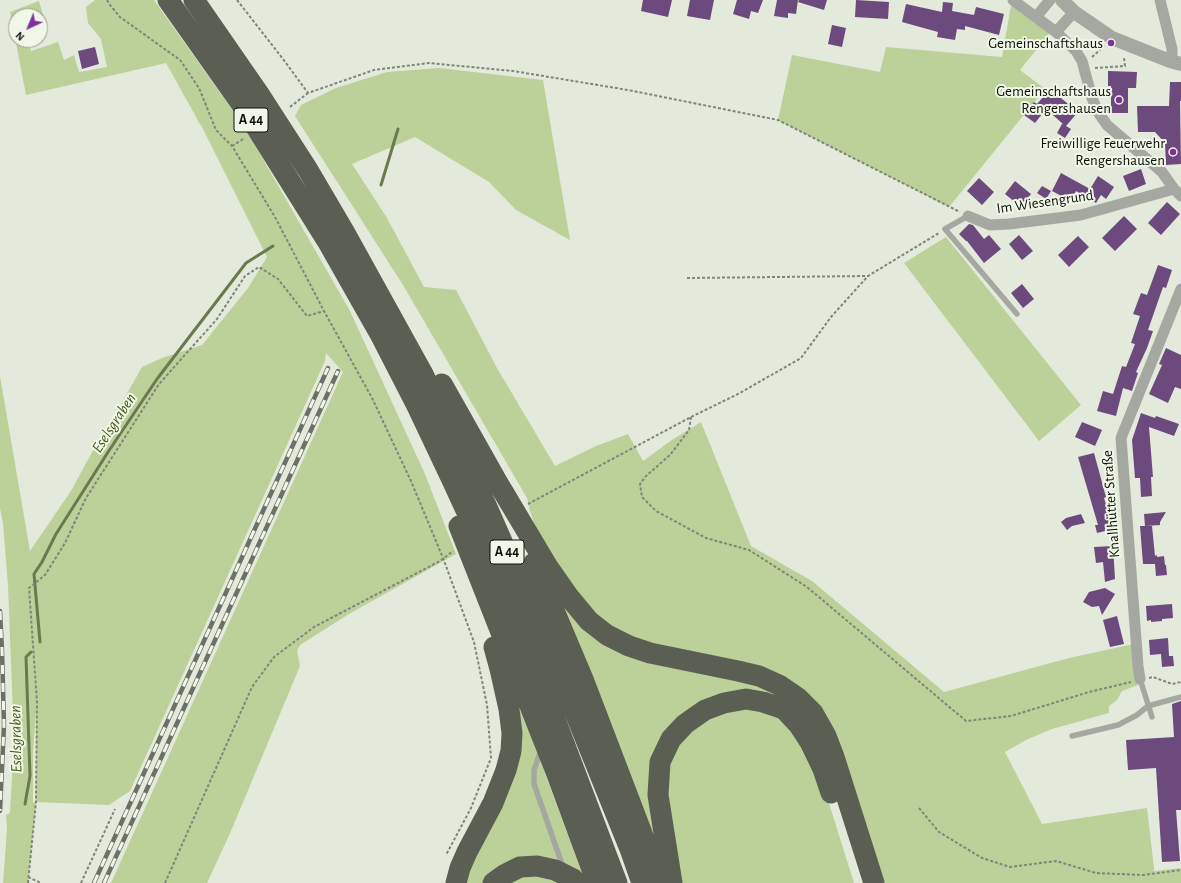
<!DOCTYPE html>
<html>
<head>
<meta charset="utf-8">
<style>
	body { margin:0 }
	#map { position:relative; width:1181px; height:883px; overflow:hidden; background:#e4eadb; font-family:"Alegreya Sans",sans-serif }
	canvas { display:block }
	.north { position:absolute; left:8px; top:8px; width:40px; height:40px; box-sizing:border-box; background:#f1f7e8; border:1px solid #969b90; border-radius:50%; rotate:224deg; font-size:11px; font-weight:700; line-height:16px; text-align:center; color:#0e100b }
	.north::after { content:''; display:block; margin:auto; width:14px; height:18px; background:#81309f; clip-path:polygon(50% 0,100% 100%,50% 72%,0 100%) }
</style>
</head>
<body>
<div id="map">
<canvas width="1181" height="883"></canvas>
<div class="north">N</div>
</div>
<script>
const ctx = document.querySelector('canvas').getContext('2d');
ctx.lineJoin = 'round';
function fill(path, color) { ctx.fillStyle = color; ctx.fill(path, 'evenodd'); }
const poly = rows => new Path2D(rows.map(r => 'M' + r).join(''));
function strokePath(path, color, width, dash) { ctx.strokeStyle = color; ctx.lineWidth = width; ctx.lineCap = dash ? 'butt' : 'round'; ctx.setLineDash(dash || []); ctx.stroke(path); }
function write(font, color, halo, rows, align = 'center') {
  ctx.font = font + ' "Alegreya Sans",sans-serif'; ctx.lineWidth = 4; ctx.setLineDash([]); ctx.textBaseline = 'middle'; ctx.strokeStyle = halo; ctx.fillStyle = color; for (const [text, x, y, turn = 0] of rows) {
    ctx.save(); ctx.translate(x, y); ctx.rotate((+turn || 0) * Math.PI / 180); ctx.textAlign = isNaN(turn) ? turn : align; if (halo) ctx.strokeText(text, 0, 0); ctx.fillText(text, 0, 0); ctx.restore();
  }
}
fill(poly([
	[95,0,154,0,233,111,252,140,350,311,425,474,456,554,349,614,300,645,297,651,300,666,231,831,207,883,111,883,343,372,326,353,325,361,130,791,109,805,36,802,28,883,3,883,7,829,6,815,10,813,14,740,8,586,3,523,0,508,0,376,30,551,71,491,91,454,108,427,142,367,162,358,202,345,248,288,267,257,205,133,166,63,26,95,10,12,39,1,45,22,40,24,40,16,16,16,16,40,29,40,31,51,58,42,64,60,74,55,79,72,107,67,101,39,88,23,86,7],
	[36,711,36,801,33,803,33,753],
	[1012,0,1053,29,1020,70,1045,89,949,207,778,120,792,55,880,72,886,47,1002,57],
	[439,68,543,80,570,240,516,210,489,182,415,137,352,164,387,218,424,287,456,290,497,368,555,466,596,446,628,434,643,461,672,440,701,422,751,546,812,581,944,692,1069,658,1134,644,1138,685,1122,691,1117,700,1109,706,1109,713,1052,729,1026,740,1005,752,1042,824,1147,808,1154,868,1154,871,1181,868,1181,883,880,883,858,815,775,699,672,723,655,829,650,832,562,606,530,511,527,498,403,285,295,116,301,105,336,88,387,72],
	[946,237,1081,405,1039,441,904,263],
	[739,705,782,714,817,765,854,883,682,883,664,772,682,734,700,720],
	[515,707,522,712,586,883,566,867,486,883,464,883],
	[531,874,563,883,505,883]
]), '#bcd099');
strokePath(poly([
	[381,185,398,129],
	[40,642,34,574,42,562,56,534,110,449,157,379,246,263,273,246],
	[25,804,30,776,26,657,31,652]
]), '#6a7a4e', 3);
fill(poly([
	[643,0,672,0,668,17,641,11],
	[690,0,714,0,710,20,687,16],
	[737,0,763,0,758,13,751,11,749,19,733,14],
	[777,0,798,0,796,14,788,13,788,18,774,16],
	[799,0,827,0,824,10,798,2],
	[856,0,889,2,888,19,855,17],
	[943,2,953,3,952,11,974,15,976,7,1004,14,999,35,965,26,965,30,957,29,955,40,937,37,938,32,902,22,906,4,942,12],
	[832,25,846,28,842,47,828,44],
	[95,47,99,64,82,69,78,51],
	[1108,71,1137,72,1136,88,1128,88,1128,113,1111,113,1111,86,1108,86],
	[1170,82,1181,82,1181,101,1180,101,1181,164,1166,165,1165,143,1155,132,1138,132,1137,106,1169,106],
	[1050,89,1078,112,1066,126,1071,129,1065,138,1057,133,1062,124,1063,124,1046,109,1035,123,1024,115,1034,102,1037,104],
	[1141,169,1146,184,1129,191,1123,176],
	[1061,173,1090,189,1098,176,1114,187,1106,199,1101,195,1096,203,1076,191,1071,201,1052,191],
	[979,178,994,192,982,205,967,191],
	[1015,181,1031,194,1021,207,1005,194],
	[1042,186,1051,191,1046,199,1037,193],
	[1167,202,1180,214,1161,235,1148,223],
	[1124,216,1137,229,1115,251,1102,238],
	[969,224,973,225,984,239,989,235,1001,249,984,263,967,241,966,241,959,234],
	[1019,235,1033,251,1022,260,1009,244],
	[1078,236,1089,247,1069,267,1058,255],
	[1158,265,1172,270,1166,288,1163,287,1148,330,1153,331,1147,348,1136,372,1138,373,1132,391,1123,388,1116,416,1097,411,1103,391,1113,394,1122,366,1126,367,1135,344,1131,343,1140,316,1133,314,1141,293,1147,295],
	[1022,284,1034,299,1023,308,1011,293],
	[1166,348,1181,355,1181,389,1175,387,1168,403,1149,394,1162,365,1159,364],
	[1141,413,1155,418,1156,416,1179,424,1174,436,1149,427,1153,477,1151,477,1152,496,1141,497,1140,478,1135,478,1132,440],
	[1082,422,1102,430,1095,446,1075,437],
	[1094,453,1106,497,1104,498,1113,529,1097,533,1095,525,1098,525,1078,457],
	[1166,512,1160,522,1160,525,1146,526,1152,526,1155,556,1157,555,1157,557,1164,556,1165,565,1166,565,1167,575,1156,576,1155,564,1143,564,1140,526,1145,526,1144,514],
	[1081,514,1085,523,1072,526,1067,530,1061,522,1066,518],
	[1113,546,1115,579,1105,582,1103,562,1096,563,1094,547],
	[1105,588,1115,594,1102,615,1099,606,1092,607,1083,602,1089,592],
	[1172,604,1173,618,1162,619,1162,621,1151,622,1151,620,1147,621,1146,606],
	[1117,616,1124,644,1110,647,1103,620],
	[1168,638,1169,656,1173,656,1174,666,1162,667,1161,654,1150,655,1149,640],
	[1181,701,1181,810,1176,810,1180,861,1162,862,1156,768,1128,770,1126,740,1174,737,1172,704]
]), '#6d4a7d');
strokePath(poly([
	[107,0,110,5,120,17,180,60,199,88,216,130,232,146,275,217,324,311,372,398,411,481,443,558,474,642,487,705,491,758,471,808,446,855],
	[237,0,283,59,308,93,374,70,429,63,513,71,628,90,778,120,960,212],
	[1092,57,1102,48,1104,45],
	[1095,68,1125,66,1124,58,1125,57],
	[290,107,308,93],
	[232,146,245,138],
	[687,278,868,276],
	[691,417,689,430,670,455,646,476,640,484,642,497,656,511,706,538,749,550,807,587,966,721,1011,716,1089,692,1131,682],
	[528,504,691,417,740,393,801,358,831,317,868,276,939,233],
	[1149,678,1153,677,1172,684,1181,682],
	[919,808,939,832,982,858,1010,867,1056,861,1096,873,1143,875,1181,870],
	[28,877,41,883],
	[28,883,36,802,37,702,29,588,45,575,65,543,86,498,159,384,217,319,245,276,259,267,278,279,307,316,324,311],
	[81,883,115,809],
	[165,883,252,687,274,657,314,627,440,561,453,551]
]), '#80857a', 2, [3, 2]);
strokePath(poly([
	[968,216,945,229,1017,314],
	[1140,679,1152,717],
	[1072,736,1118,725,1137,715,1148,706,1181,697],
	[541,750,534,770,534,784,563,867]
]), '#a5a7a1', 5.5);
strokePath(poly([
	[1013,0,1056,32,1076,51,1082,61,1092,98,1098,112,1107,125,1162,172,1174,189,1181,196],
	[1160,0,1172,49,1172,54,1170,61],
	[1036,17,1050,0],
	[1056,32,1074,12],
	[968,216,990,225,1009,224,1081,215,1174,189],
	[1140,679,1138,666,1121,438,1181,289]
]), '#a5a7a1', 11);
strokePath(poly([
	[1062,0,1074,12,1112,38,1170,61,1181,64]
]), '#a5a7a1', 14);
strokePath(poly([
	[168,0,242,105,256,127,329,244,380,334,417,406,453,482,498,580,539,677,617,883],
	[194,0,259,94,308,170,345,233,423,374,486,505,551,653,630,849,642,883],
	[442,384,495,478,548,567,569,597,589,621,607,635,629,646,650,653,738,671,759,676,779,685,798,698,813,713,826,736,834,757,874,883],
	[459,526,558,777,597,883],
	[534,563,583,679,661,883],
	[456,883,460,868,467,852,493,803,506,770,511,751,512,733,509,709,500,669,494,647],
	[493,883,504,875,520,867,537,866,555,870,573,879,577,883],
	[672,883,658,795,660,762,671,739,685,724,705,710,724,703,746,699,763,702,784,709,799,725,810,742,823,769,831,793]
]), '#5b5f53', 21);
const rail = poly([
	[0,611,2,650,4,725,0,811],
	[94,883,328,368],
	[104,883,338,371]
]);
strokePath(rail, '#6d7067', 4.5);
strokePath(rail, '#f1f7e8', 3, [9]);
for (const [x, y, r, color] of [
	[1111,43,4,"#81309f"],
	[1119,100,4,"#81309f"],
	[1173,152,4,"#81309f"]
]) { const dot = new Path2D(); dot.arc(x, y, r, 0, 2 * Math.PI); ctx.fillStyle = color; ctx.fill(dot); strokePath(dot, '#f1f7e8', 1.5); }
for (const [x, y, w] of [
	[251,120,34],
	[507,552,34]
]) { const box = new Path2D(); box.roundRect(x - w / 2, y - 12, w, 24, 3); ctx.fillStyle = '#f1f7e8'; ctx.fill(box); strokePath(box, '#0e100b', 1); }
write('bold 14px', '#0e100b', null, [
	["A 44",251,120],
	["A 44",507,552]
]);
write('15px', '#0e100b', '#f1f7e8', [
	["Gemeinschaftshaus",1103,43],
	["Gemeinschaftshaus",1111,91],
	["Rengershausen",1111,108],
	["Freiwillige Feuerwehr",1165,143],
	["Rengershausen",1165,160]
], 'right');
write('15px', '#0e100b', '#f1f7e8', [
	["Im Wiesengrund",1045,202,-8],
	["Knallhütter Straße",1111,504,-94]
]);
write('italic 16px', '#465a16', '#f1f7e8', [
	["Eselsgraben",114,423,-57],
	["Eselsgraben",16,739,-91]
]);
</script>
</body>
</html>
